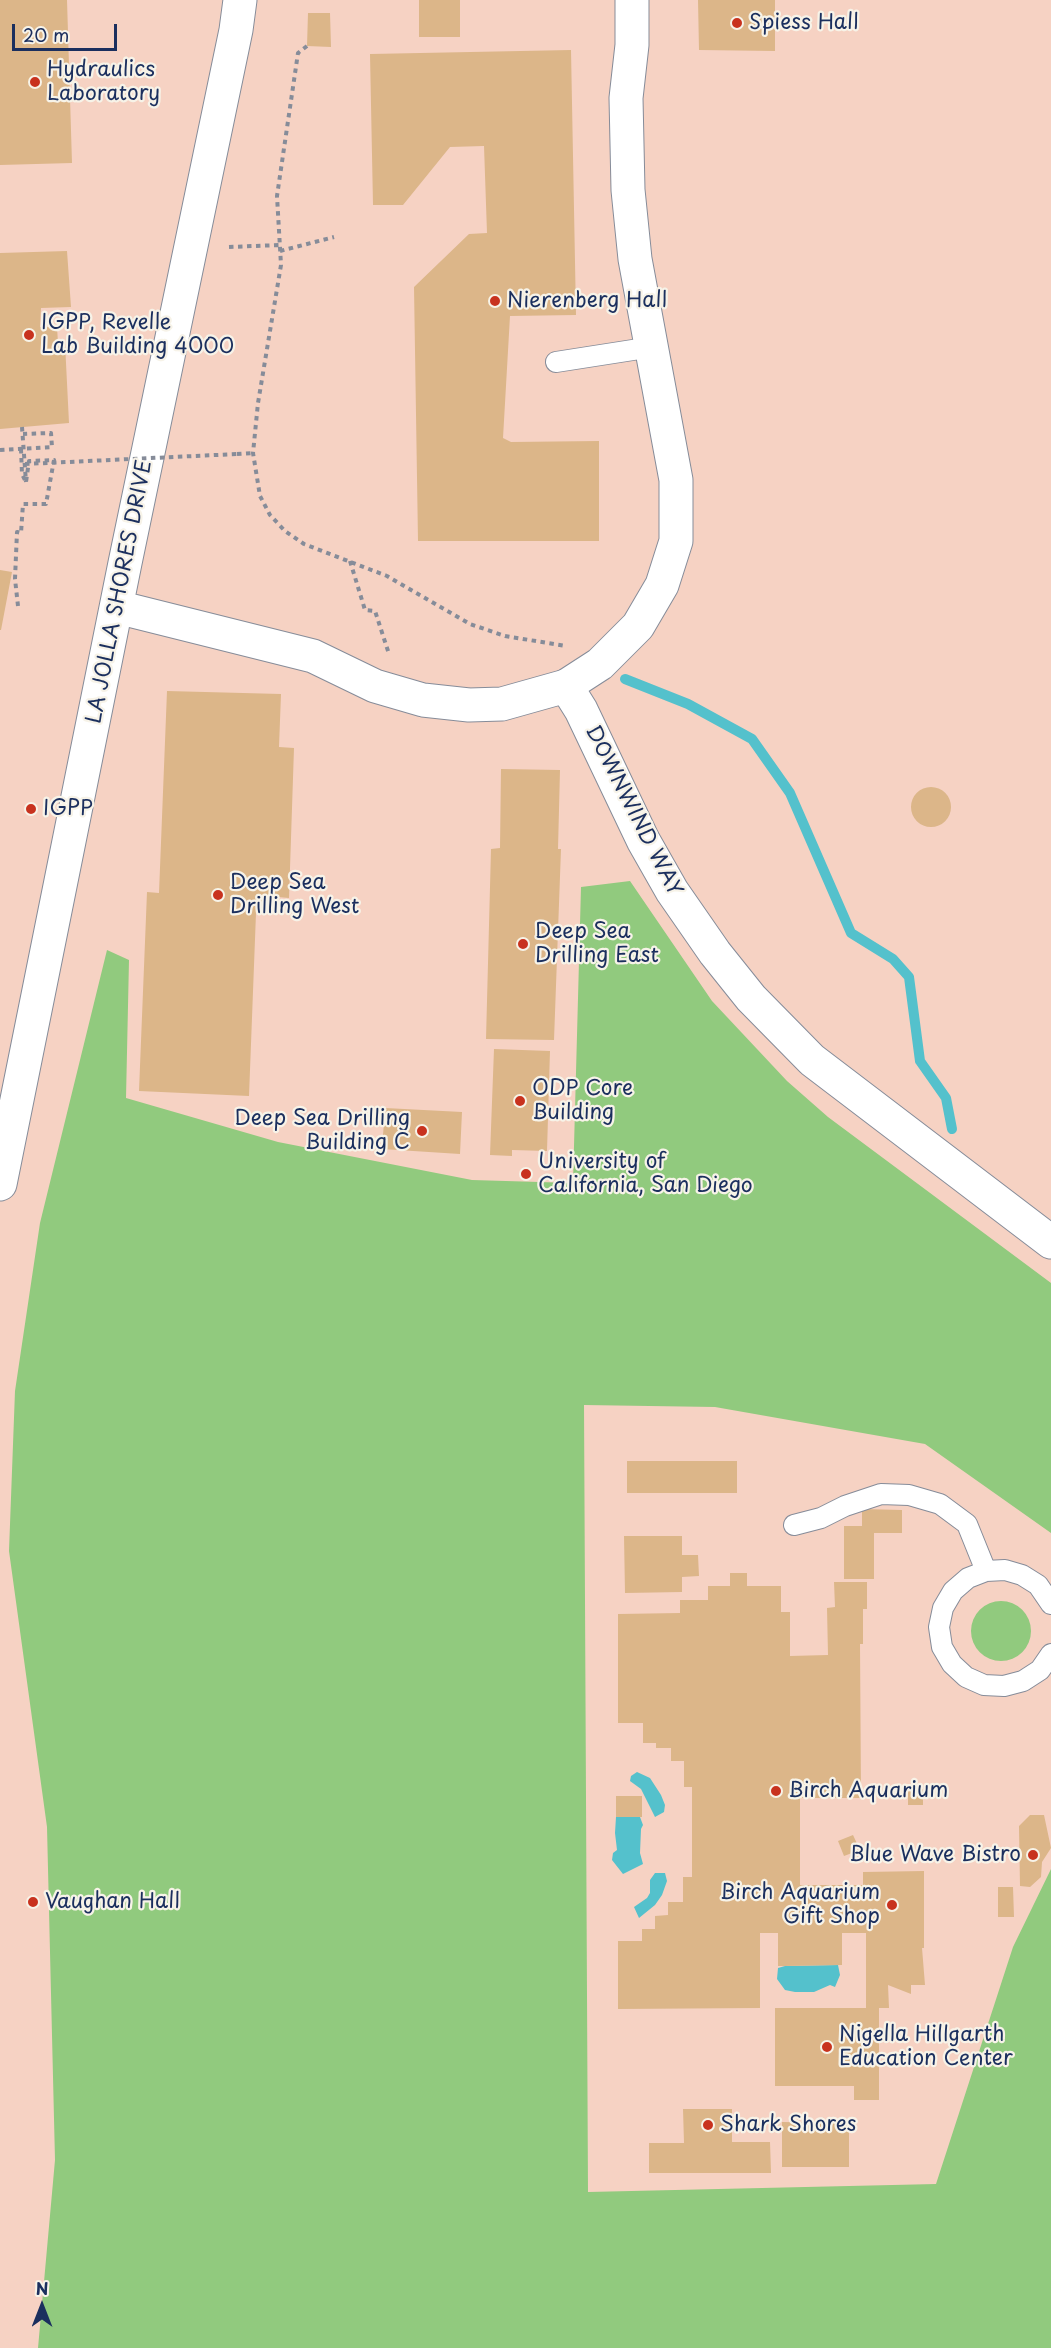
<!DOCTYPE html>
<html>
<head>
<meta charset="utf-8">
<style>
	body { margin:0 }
	#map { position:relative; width:1051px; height:2348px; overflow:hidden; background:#f1ead4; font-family:"Playpen Sans",sans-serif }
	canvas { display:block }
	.north { position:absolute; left:12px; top:2276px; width:60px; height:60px; -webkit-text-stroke:4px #f7f3e8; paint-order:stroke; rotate:0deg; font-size:16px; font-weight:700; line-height:24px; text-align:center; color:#1b2f5e }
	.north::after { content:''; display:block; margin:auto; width:21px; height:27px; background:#1b2f5e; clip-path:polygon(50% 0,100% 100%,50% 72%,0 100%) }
	.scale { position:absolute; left:12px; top:24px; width:105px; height:27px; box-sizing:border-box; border:3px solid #1b2f5e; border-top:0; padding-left:8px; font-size:18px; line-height:21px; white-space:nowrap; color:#1b2f5e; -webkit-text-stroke:4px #f7f3e8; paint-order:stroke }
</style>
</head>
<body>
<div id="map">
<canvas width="1051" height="2348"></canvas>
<div class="north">N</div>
<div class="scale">20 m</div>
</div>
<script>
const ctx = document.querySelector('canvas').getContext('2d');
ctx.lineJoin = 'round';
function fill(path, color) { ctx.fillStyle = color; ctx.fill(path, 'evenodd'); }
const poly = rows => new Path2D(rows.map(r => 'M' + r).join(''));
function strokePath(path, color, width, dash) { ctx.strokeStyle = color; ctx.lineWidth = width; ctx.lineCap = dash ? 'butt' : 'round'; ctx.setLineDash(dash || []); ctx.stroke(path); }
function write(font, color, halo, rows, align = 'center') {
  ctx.font = font + ' "Playpen Sans",sans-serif'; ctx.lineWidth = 4.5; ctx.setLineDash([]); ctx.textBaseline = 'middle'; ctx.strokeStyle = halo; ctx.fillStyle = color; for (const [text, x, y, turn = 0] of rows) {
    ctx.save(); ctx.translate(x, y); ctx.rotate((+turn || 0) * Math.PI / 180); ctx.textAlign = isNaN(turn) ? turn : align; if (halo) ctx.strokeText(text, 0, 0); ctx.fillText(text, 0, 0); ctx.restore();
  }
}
fill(poly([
	[0,0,1051,0,1051,2348,0,2348]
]), '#f6d2c3');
fill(poly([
	[630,881,712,1001,787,1081,828,1117,1051,1283,1051,1533,925,1444,715,1407,584,1405,588,2192,936,2184,1013,1947,1051,1869,1051,2348,38,2348,55,2160,47,1827,9,1551,15,1391,40,1223,107,950,129,960,126,1098,278,1142,472,1180,573,1183,581,887],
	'971 1631a30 30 0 1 1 60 0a30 30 0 1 1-60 0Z'
]), '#91ca7e');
fill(poly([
	[637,1772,650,1778,661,1795,665,1805,664,1812,655,1817,641,1789,630,1781,631,1776],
	[616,1817,640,1817,643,1825,641,1829,640,1853,643,1864,623,1874,612,1860,613,1853,617,1850,615,1833],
	[655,1873,665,1873,667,1881,662,1895,655,1905,639,1918,634,1907,647,1898,650,1893,650,1880],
	[838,1965,840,1975,835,1987,830,1985,814,1992,795,1992,785,1990,777,1979,778,1968,785,1966]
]), '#54c1cc');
strokePath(poly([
	[625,679,688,704,752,739,790,793,851,933,893,959,909,977,920,1061,946,1098,952,1129]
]), '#54c1cc', 10);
fill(poly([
	[0,0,67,0,72,163,0,165],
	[419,0,460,0,460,37,419,37],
	[698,0,775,0,775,51,699,50],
	[308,13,330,13,331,47,307,46],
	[571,50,576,315,510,316,503,438,511,442,599,441,599,541,418,541,414,287,469,234,487,233,484,146,450,147,403,205,373,205,370,54],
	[67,251,71,307,41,308,40,327,57,327,58,343,65,343,69,423,0,429,0,253],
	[0,570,12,572,1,630,0,630],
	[167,691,281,694,279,747,294,748,289,898,278,897,278,913,256,913,249,1096,139,1091,147,892,159,893],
	[501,769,560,770,558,849,561,849,554,1040,486,1039,491,849,500,848],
	'911 807a20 20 0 1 1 40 0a20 20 0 1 1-40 0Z',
	[494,1049,550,1051,547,1151,512,1150,512,1156,490,1155],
	[385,1108,462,1112,460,1154,382,1149],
	[627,1461,737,1461,737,1493,627,1493],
	[862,1509,902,1510,902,1533,874,1533,874,1579,844,1579,844,1526,862,1526],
	[624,1536,682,1536,682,1555,698,1555,699,1576,682,1577,682,1592,625,1593],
	[730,1573,747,1573,747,1586,781,1586,781,1612,790,1612,790,1656,828,1655,827,1608,835,1607,834,1582,867,1582,867,1609,863,1609,863,1644,860,1644,861,1798,800,1798,800,1885,863,1885,863,1872,924,1871,924,1948,922,1948,925,1985,911,1985,911,1994,888,1985,889,2008,879,2008,879,2100,854,2100,854,2086,775,2086,775,2008,866,2008,866,1933,842,1933,842,1965,785,1966,778,1966,778,1933,760,1933,760,2008,618,2009,618,1941,642,1941,642,1929,655,1929,655,1916,668,1915,668,1902,683,1902,683,1877,692,1877,692,1787,684,1787,684,1761,671,1761,671,1748,656,1748,656,1743,643,1743,643,1723,618,1723,618,1614,680,1613,680,1600,708,1600,708,1586,730,1586],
	[908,1789,923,1789,923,1805,908,1805],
	[616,1796,642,1796,642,1817,616,1817],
	[1030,1815,1044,1815,1051,1848,1042,1862,1041,1877,1030,1887,1020,1886,1019,1826],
	[853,1835,860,1850,844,1856,838,1841],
	[998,1887,1013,1887,1014,1917,998,1917],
	[683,2109,732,2109,732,2142,770,2142,771,2173,649,2173,649,2143,684,2143],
	[782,2122,849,2123,849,2167,782,2167]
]), '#dcb689');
const lane = poly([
	[556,362,652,347],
	[794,1525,821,1518,845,1506,881,1494,909,1495,940,1504,967,1524,986,1571],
	[1051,1604,1038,1585,1022,1575,1005,1570,986,1571,968,1578,953,1591,943,1608,939,1627,942,1647,952,1664,966,1677,984,1685,1004,1686,1023,1681,1040,1670,1051,1654]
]);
const street = poly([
	[566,686,600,664,638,626,662,585,676,541,676,480,635,259,628,190,626,98,632,45,632,0]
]);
const secondary = poly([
	[117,607,313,656,375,686,423,700,469,705,502,704,566,686,581,710,643,840,672,891,715,953,751,998,812,1060,1051,1242],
	[0,1184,125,563,236,30,240,0]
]);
strokePath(lane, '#868c99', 22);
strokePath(street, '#868c99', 35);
strokePath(secondary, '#868c99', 35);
strokePath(poly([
	[307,46,298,53,277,196,281,265,258,403,253,453,260,496,270,515,285,531,304,544,387,576,470,624,505,636,566,646],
	[229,247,280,245],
	[280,251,334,237],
	[21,449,22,474,26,482],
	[0,450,52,447,51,433,23,434],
	[237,454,253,453],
	[350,561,365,610,375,611,389,654],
	[18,606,15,579,17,532,21,533,23,504,46,504,54,460,29,461,26,482]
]), '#868c99', 4, [4.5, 4.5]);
strokePath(lane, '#fff', 20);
strokePath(street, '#fff', 33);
strokePath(secondary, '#fff', 33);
strokePath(poly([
	[22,427,26,482],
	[25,464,237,454]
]), '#868c99', 4, [4.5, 4.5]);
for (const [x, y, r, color] of [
	[737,23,6,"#c8321e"],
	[35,82,6,"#c8321e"],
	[495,301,6,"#c8321e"],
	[29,335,6,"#c8321e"],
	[31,809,6,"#c8321e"],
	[218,895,6,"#c8321e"],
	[523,944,6,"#c8321e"],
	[520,1101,6,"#c8321e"],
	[422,1131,6,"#c8321e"],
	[526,1174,6,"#c8321e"],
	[776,1791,6,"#c8321e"],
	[1033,1855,6,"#c8321e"],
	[33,1902,6,"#c8321e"],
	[892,1905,6,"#c8321e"],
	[827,2047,6,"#c8321e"],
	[708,2125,6,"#c8321e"]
]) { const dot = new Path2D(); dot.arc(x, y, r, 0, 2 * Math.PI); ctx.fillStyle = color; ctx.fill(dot); strokePath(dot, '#f7f3e8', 2); }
write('21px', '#1b2f5e', '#f7f3e8', [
	["Spiess Hall",749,23],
	["Hydraulics",47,70],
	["Laboratory",47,94],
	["Nierenberg Hall",507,301],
	["IGPP, Revelle",41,323],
	["Lab Building 4000",41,347],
	["IGPP",43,809],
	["Deep Sea",230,883],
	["Drilling West",230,907],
	["Deep Sea",535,932],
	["Drilling East",535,956],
	["ODP Core",532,1089],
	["Building",532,1113],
	["Deep Sea Drilling",410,1119,"right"],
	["Building C",410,1143,"right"],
	["University of",538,1162],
	["California, San Diego",538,1186],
	["Birch Aquarium",788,1791],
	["Blue Wave Bistro",1021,1855,"right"],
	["Birch Aquarium",880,1893,"right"],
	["Gift Shop",880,1917,"right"],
	["Vaughan Hall",45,1902],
	["Nigella Hillgarth",839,2035],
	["Education Center",839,2059],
	["Shark Shores",720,2125]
], 'left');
write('21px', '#1b2f5e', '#f7f3e8', [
	["LA JOLLA SHORES DRIVE",120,592,-79],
	["DOWNWIND WAY",633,811,63]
]);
</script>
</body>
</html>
